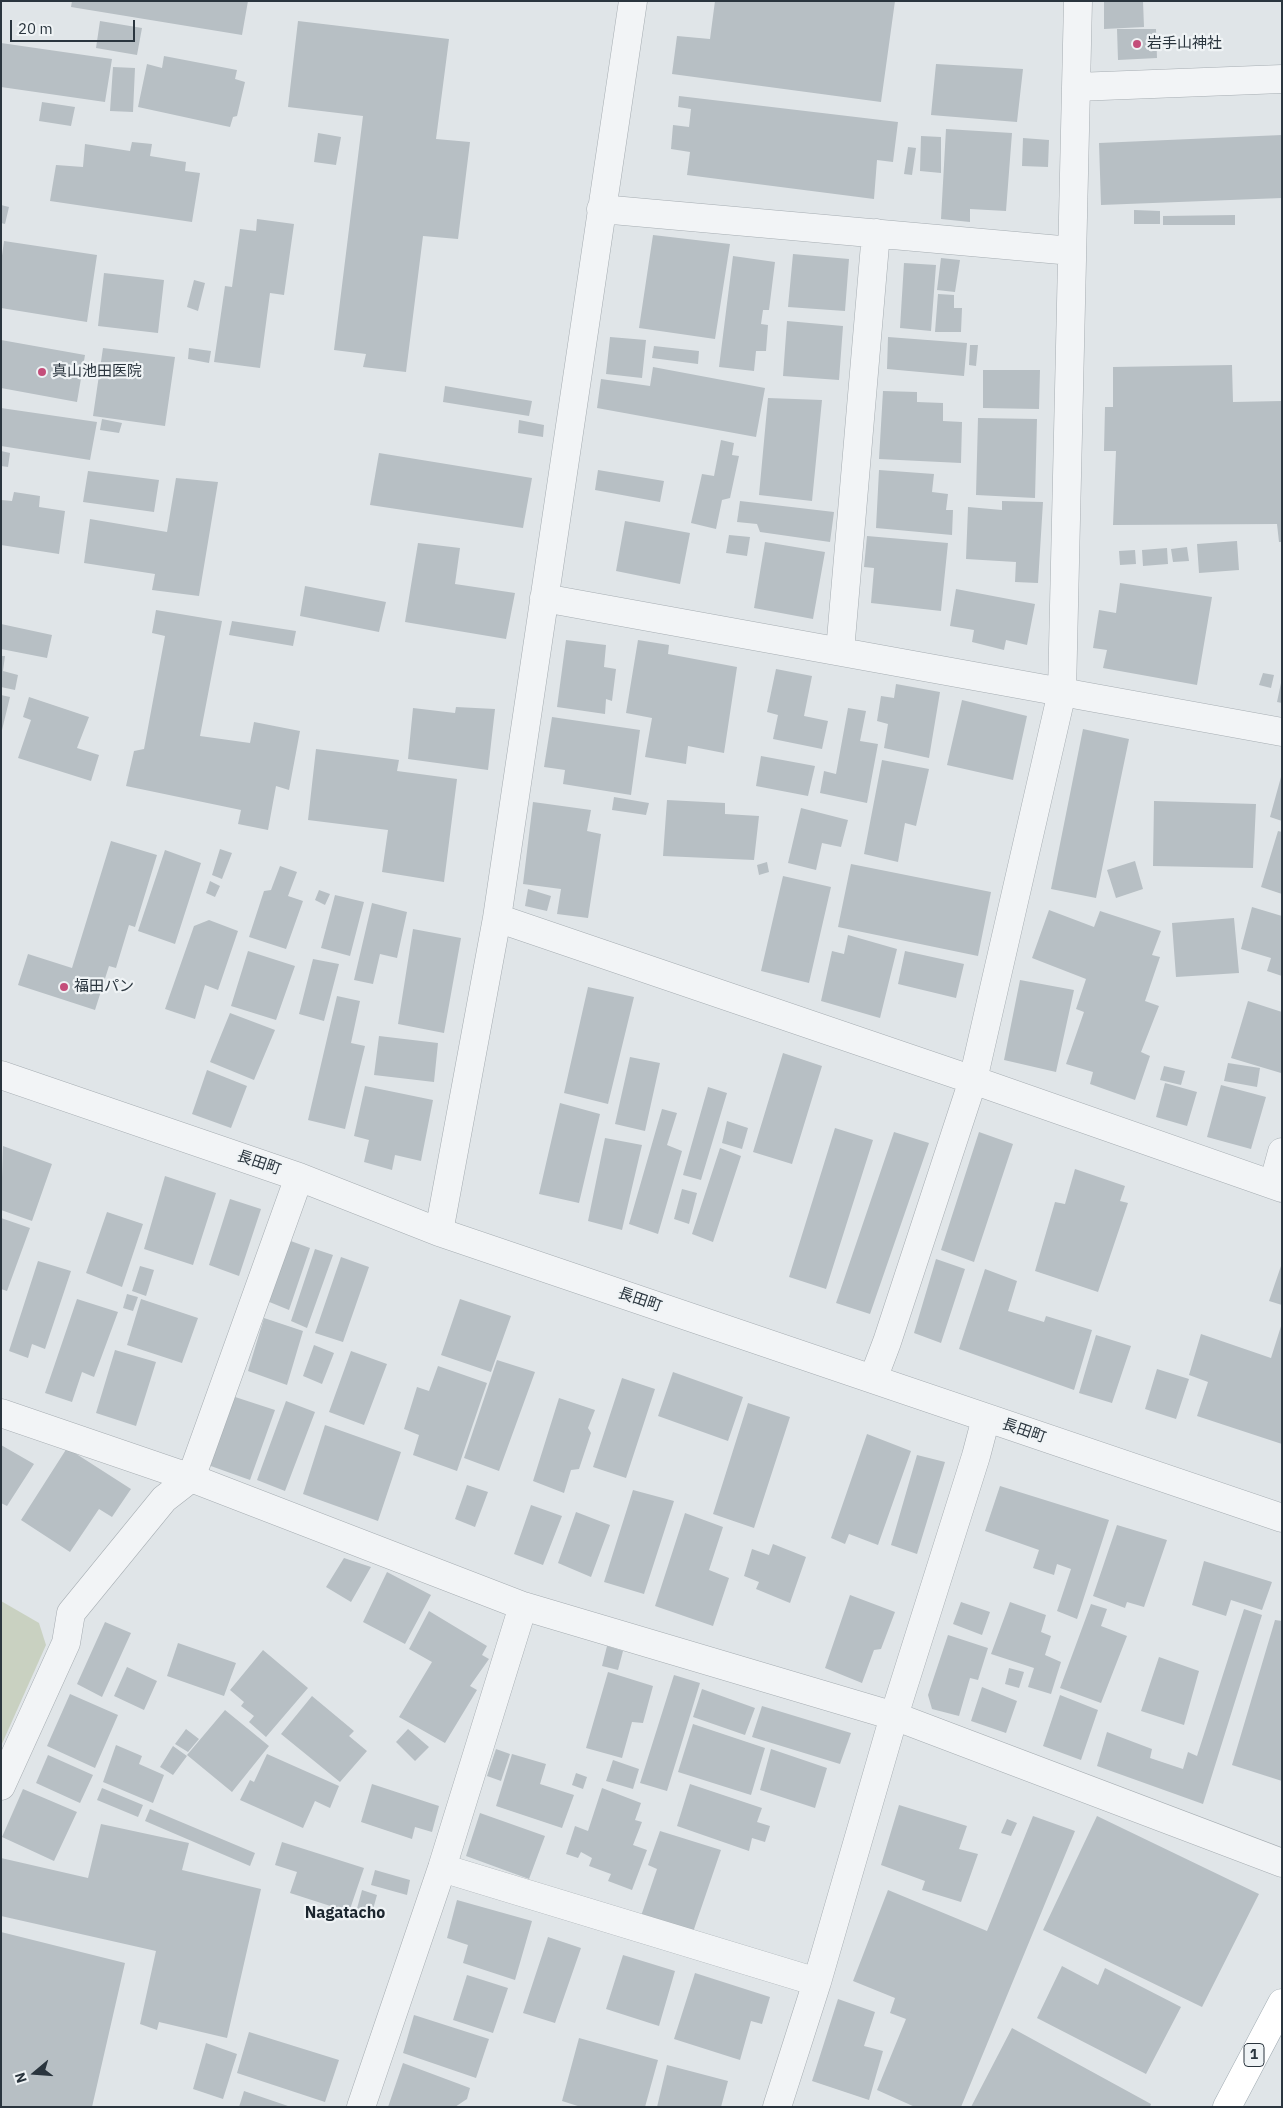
<!DOCTYPE html>
<html>
<head>
<meta charset="utf-8">
<style>
	body { margin:0 }
	#map { position:relative; width:1283px; height:2108px; overflow:hidden; background:#e0e5e8; font-family:"IBM Plex Sans",sans-serif }
	canvas { display:block }
	.frame { position:absolute; inset:0; border:2px solid #2a353e; pointer-events:none }
	.north { position:absolute; left:10px; top:2048px; width:50px; height:50px; -webkit-text-stroke:4px #eff3f5; paint-order:stroke; rotate:252deg; font-size:14px; font-weight:700; line-height:20px; text-align:center; color:#2a353e }
	.north::after { content:''; display:block; margin:auto; width:18px; height:22px; background:#2a353e; clip-path:polygon(50% 0,100% 100%,50% 72%,0 100%) }
	.scale { position:absolute; left:10px; top:20px; width:125px; height:22px; box-sizing:border-box; border:2px solid #2a353e; border-top:0; padding-left:6px; font-size:15px; line-height:18px; white-space:nowrap; color:#2a353e; -webkit-text-stroke:4px #eff3f5; paint-order:stroke }
</style>
</head>
<body>
<div id="map">
<canvas width="1283" height="2108"></canvas>
<div class="frame"></div>
<div class="north">N</div>
<div class="scale">20 m</div>
</div>
<script>
const ctx = document.querySelector('canvas').getContext('2d');
ctx.lineJoin = 'round';
function fill(path, color) { ctx.fillStyle = color; ctx.fill(path, 'evenodd'); }
const poly = rows => new Path2D(rows.map(r => 'M' + r).join(''));
function strokePath(path, color, width, dash) { ctx.strokeStyle = color; ctx.lineWidth = width; ctx.lineCap = dash ? 'butt' : 'round'; ctx.setLineDash(dash || []); ctx.stroke(path); }
function write(font, color, halo, rows, align = 'center') {
  ctx.font = font + ' "IBM Plex Sans","Noto Sans JP",sans-serif'; ctx.lineWidth = 4.5; ctx.setLineDash([]); ctx.textBaseline = 'middle'; ctx.strokeStyle = halo; ctx.fillStyle = color; for (const [text, x, y, turn = 0] of rows) {
    ctx.save(); ctx.translate(x, y); ctx.rotate((+turn || 0) * Math.PI / 180); ctx.textAlign = isNaN(turn) ? turn : align; if (halo) ctx.strokeText(text, 0, 0); ctx.fillText(text, 0, 0); ctx.restore();
  }
}
fill(poly([
	[1,1601,39,1623,46,1645,1,1746]
]), '#c9d1c1');
fill(poly([
	[72,1,248,1,242,35,71,7],
	[715,1,895,1,881,102,672,74,677,36,710,39],
	[1104,1,1143,1,1144,27,1104,29],
	[100,21,142,28,137,55,96,48],
	[298,21,449,39,436,139,470,142,458,239,423,236,406,372,363,367,366,354,334,350,363,116,288,107],
	[1117,29,1156,29,1157,58,1118,60],
	[1,43,112,59,105,102,1,87],
	[164,56,237,70,235,79,245,82,237,116,233,117,230,127,138,107,147,64,162,68],
	[936,64,1023,69,1017,122,931,115],
	[113,67,135,68,133,112,110,111],
	[679,96,898,122,893,162,877,160,874,199,687,175,690,152,671,149,673,125,689,127,691,109,678,107],
	[42,102,75,107,71,126,39,121],
	[946,129,1012,133,1006,211,970,209,970,222,941,219],
	[318,133,341,137,336,165,314,162],
	[1282,135,1282,198,1101,205,1099,143],
	[921,136,941,137,941,173,920,171],
	[1023,138,1049,140,1048,167,1022,166],
	[132,142,152,144,150,156,186,162,185,171,200,173,192,222,50,201,56,165,83,167,85,144,130,151],
	[908,147,916,148,912,175,904,174],
	[1,205,9,207,5,224,1,223],
	[1134,210,1160,211,1160,224,1134,224],
	[1235,215,1235,225,1163,225,1163,216],
	[257,219,294,224,284,295,270,293,260,368,214,362,225,286,232,287,240,229,256,231],
	[653,235,730,244,715,339,639,328],
	[4,241,97,255,87,322,1,308,1,263],
	[793,254,849,259,845,311,788,307],
	[733,256,775,262,769,310,763,310,761,324,768,325,766,351,756,351,754,371,719,367],
	[941,258,960,260,955,292,937,290],
	[904,263,936,265,931,331,900,328],
	[104,273,164,280,158,333,98,326],
	[194,280,205,283,198,311,187,307],
	[938,294,954,295,954,308,962,308,961,332,935,332],
	[787,321,843,326,839,380,783,376],
	[610,337,646,340,642,378,606,374],
	[888,337,967,343,964,376,887,369],
	[1,340,85,355,77,402,1,388],
	[970,345,978,345,976,366,969,365],
	[654,346,699,351,698,364,652,358],
	[103,348,175,357,165,426,93,416],
	[189,348,211,351,209,363,188,359],
	[1232,365,1233,402,1282,401,1282,542,1279,542,1277,524,1113,525,1116,451,1104,451,1105,407,1113,407,1113,367],
	[653,367,765,388,756,437,597,408,601,379,650,386],
	[983,370,1040,370,1039,409,983,408],
	[445,386,532,401,529,416,443,402],
	[883,391,917,392,917,402,943,403,943,421,962,422,961,463,879,459],
	[768,398,822,400,812,501,759,495],
	[1,408,97,422,90,460,1,446],
	[978,418,1037,419,1035,498,976,495],
	[102,419,122,423,119,433,100,430],
	[519,420,544,425,543,437,518,433],
	[721,440,734,443,732,455,739,456,730,498,722,500,716,529,691,523,702,474,714,476],
	[1,451,10,453,8,467,1,466],
	[379,453,532,478,523,528,370,505],
	[598,470,664,481,660,502,595,490],
	[879,470,934,474,932,492,948,494,946,510,953,510,952,535,876,528],
	[88,471,159,480,154,512,83,502],
	[176,478,218,482,199,596,152,590,155,574,84,563,90,519,167,532],
	[14,492,40,496,39,507,65,511,59,554,1,545,1,500,12,501],
	[740,501,834,512,830,542,760,532,757,524,737,522],
	[1002,501,1043,502,1038,583,1015,582,1016,562,966,559,968,507,1002,510],
	[625,521,690,533,680,584,616,571],
	[729,535,750,537,747,556,726,553],
	[867,536,948,543,941,611,871,603,874,568,864,567],
	[1237,541,1239,570,1199,573,1197,544],
	[765,542,825,552,813,619,754,608],
	[418,543,460,548,455,584,515,593,506,639,405,622],
	[1187,547,1189,561,1173,562,1171,549],
	[1167,548,1168,564,1143,566,1142,550],
	[1135,550,1136,564,1120,565,1119,551],
	[1120,583,1212,597,1197,685,1103,668,1107,650,1093,648,1099,610,1116,613],
	[305,586,386,602,379,632,300,616],
	[956,589,1035,604,1027,645,1006,640,1004,650,972,642,974,630,950,626],
	[156,610,222,621,200,736,250,743,254,722,300,731,289,790,276,786,268,830,238,824,241,810,126,786,134,751,144,749,165,636,152,633],
	[232,621,296,631,293,646,229,635],
	[1,624,52,635,47,658,1,649],
	[566,640,606,645,604,667,616,669,612,701,606,699,605,714,557,707],
	[638,640,669,645,668,654,737,667,724,753,688,746,686,764,645,757,652,718,626,713],
	[1,656,5,656,3,671,18,675,15,690,1,687],
	[776,669,812,676,804,716,828,721,822,749,773,739,778,715,767,712],
	[1263,673,1274,675,1271,688,1259,685],
	[1281,683,1282,683,1282,703,1277,702],
	[896,684,940,692,929,758,884,748,888,724,877,721,881,696,894,698],
	[1,695,10,697,2,730,1,730],
	[29,697,89,717,77,748,99,755,91,781,18,758,31,720,23,717],
	[962,700,1027,716,1013,780,947,765],
	[456,707,495,709,488,770,408,759,413,708,455,713],
	[848,708,866,711,860,741,878,744,867,803,820,793,824,771,836,774],
	[552,717,640,730,631,795,563,784,565,770,544,767],
	[1083,729,1129,739,1096,898,1051,889],
	[316,749,399,760,397,771,457,779,444,882,382,872,388,830,308,820],
	[761,756,815,766,808,796,756,786],
	[882,760,929,769,916,826,905,823,898,862,864,854],
	[1281,777,1282,777,1282,821,1270,817],
	[614,797,649,803,646,815,612,810],
	[667,800,725,803,725,814,759,816,754,860,663,856],
	[1154,801,1256,804,1253,868,1153,866],
	[533,802,591,810,587,831,601,834,588,918,557,914,561,889,523,884],
	[801,808,848,820,841,847,822,843,816,870,788,863],
	[1278,831,1282,832,1282,894,1261,887],
	[111,841,157,855,135,927,129,925,116,968,109,966,95,1010,18,985,28,954,72,968],
	[220,849,232,853,222,879,212,875],
	[165,850,201,863,175,944,138,931],
	[1135,861,1143,889,1116,898,1107,870],
	[767,862,769,872,759,875,757,865],
	[851,864,991,892,978,956,838,927],
	[280,866,297,872,288,896,303,901,286,949,249,937,264,891,271,890],
	[783,876,831,887,809,983,761,971],
	[210,881,220,886,215,897,206,893],
	[528,889,551,896,547,911,525,906],
	[319,890,330,894,325,905,315,900],
	[335,895,364,902,350,956,321,948],
	[372,903,407,912,397,958,380,954,373,984,354,980],
	[1252,907,1282,916,1282,976,1267,971,1271,958,1241,949],
	[1049,910,1094,927,1100,911,1161,931,1152,955,1160,957,1145,1001,1159,1006,1141,1052,1150,1056,1135,1100,1090,1084,1093,1072,1066,1064,1084,1012,1076,1009,1086,979,1032,958],
	[1234,918,1239,973,1176,977,1172,923],
	[209,920,238,931,218,990,205,985,195,1019,165,1009,194,926],
	[413,929,461,938,444,1033,398,1024],
	[848,935,897,949,880,1018,821,1001,832,951,844,954],
	[248,951,295,966,276,1020,231,1006],
	[905,951,964,964,956,998,898,984],
	[313,959,339,964,324,1021,299,1014],
	[1020,980,1074,990,1056,1072,1004,1060],
	[588,987,634,997,608,1104,564,1093],
	[337,996,360,1001,351,1043,365,1046,345,1129,308,1120],
	[1248,1001,1282,1012,1281,1073,1231,1058],
	[230,1013,275,1030,254,1080,210,1062],
	[379,1036,438,1043,434,1082,374,1075],
	[783,1053,822,1066,792,1164,753,1152],
	[630,1057,660,1063,645,1131,615,1124],
	[1228,1063,1260,1068,1257,1087,1224,1081],
	[1164,1066,1185,1071,1181,1085,1160,1080],
	[207,1070,247,1086,231,1128,192,1114],
	[1165,1083,1197,1092,1187,1126,1156,1117],
	[1221,1085,1266,1097,1251,1149,1207,1137],
	[365,1086,433,1100,421,1161,395,1155,392,1170,364,1162,369,1140,354,1136],
	[708,1087,727,1093,701,1180,683,1175],
	[560,1103,600,1114,579,1203,539,1194],
	[662,1109,677,1113,667,1145,682,1151,658,1234,629,1224],
	[727,1121,748,1128,742,1149,722,1143],
	[835,1128,873,1140,826,1289,789,1277],
	[894,1132,929,1143,870,1314,836,1303],
	[979,1132,1013,1144,974,1262,941,1250],
	[605,1138,642,1145,622,1230,588,1221],
	[3,1146,52,1164,32,1221,1,1210],
	[720,1148,741,1156,713,1242,692,1234],
	[1075,1169,1125,1186,1120,1201,1128,1203,1098,1292,1035,1271,1055,1202,1065,1204],
	[165,1176,216,1193,193,1265,144,1249],
	[682,1189,697,1193,689,1224,674,1219],
	[230,1199,261,1209,239,1276,209,1265],
	[107,1212,143,1224,122,1287,86,1273],
	[1,1218,30,1228,7,1291,1,1289],
	[288,1240,310,1248,289,1310,267,1301],
	[315,1249,333,1255,307,1328,291,1321],
	[341,1257,369,1267,343,1342,315,1333],
	[936,1259,965,1269,941,1343,914,1333],
	[38,1261,71,1271,45,1349,32,1344,28,1358,9,1351],
	[140,1266,154,1270,146,1296,132,1291],
	[1281,1266,1282,1266,1282,1305,1269,1301],
	[985,1269,1017,1281,1008,1311,1044,1322,1046,1316,1092,1330,1074,1390,959,1349],
	[127,1294,138,1297,133,1311,123,1308],
	[77,1299,118,1312,94,1377,82,1372,72,1402,45,1393],
	[141,1299,198,1318,182,1363,127,1345],
	[460,1299,511,1316,491,1372,441,1355],
	[264,1318,303,1331,287,1385,248,1371],
	[1282,1323,1282,1444,1197,1416,1208,1382,1189,1375,1201,1334,1271,1358],
	[1096,1335,1131,1346,1112,1403,1079,1393],
	[314,1345,334,1353,322,1384,303,1376],
	[115,1350,156,1362,136,1426,96,1413],
	[351,1351,387,1364,364,1425,329,1412],
	[497,1360,535,1372,499,1471,464,1458],
	[438,1366,487,1383,457,1471,413,1455,419,1435,404,1429,417,1387,429,1391],
	[1157,1369,1189,1379,1176,1419,1145,1409],
	[673,1372,743,1397,728,1441,658,1416],
	[622,1378,655,1389,626,1478,593,1467],
	[232,1396,275,1410,250,1480,208,1465],
	[559,1398,595,1410,588,1428,591,1433,579,1469,571,1470,564,1493,533,1481],
	[286,1401,315,1412,285,1491,257,1480],
	[748,1403,790,1417,754,1528,713,1514],
	[325,1425,401,1452,378,1521,303,1494],
	[867,1434,911,1451,878,1545,849,1534,845,1544,831,1538],
	[1,1445,34,1464,7,1506,1,1503],
	[67,1448,131,1489,112,1517,99,1509,70,1552,21,1520],
	[917,1455,945,1462,917,1554,891,1545],
	[467,1485,488,1492,475,1527,455,1519],
	[1000,1486,1109,1520,1077,1619,1057,1611,1071,1569,1057,1564,1054,1575,1033,1568,1039,1550,985,1531],
	[633,1490,674,1501,644,1594,604,1582],
	[531,1505,562,1516,543,1565,514,1554],
	[576,1512,610,1525,591,1577,558,1563],
	[685,1513,723,1527,709,1570,729,1578,713,1626,655,1606],
	[1117,1525,1167,1540,1144,1607,1127,1602,1125,1608,1093,1596],
	[773,1544,806,1557,790,1603,756,1589,759,1582,744,1576,752,1549,769,1555],
	[344,1558,371,1567,351,1602,326,1587],
	[1204,1561,1272,1582,1262,1610,1231,1600,1226,1616,1192,1605],
	[387,1572,431,1595,405,1644,363,1622],
	[850,1595,895,1612,881,1649,874,1650,862,1683,825,1668],
	[961,1602,990,1612,982,1635,953,1624],
	[1010,1602,1046,1615,1041,1632,1051,1636,1045,1655,1061,1662,1051,1694,1028,1687,1034,1668,991,1654],
	[1091,1604,1107,1609,1101,1626,1127,1636,1101,1703,1060,1688],
	[1244,1609,1262,1615,1203,1804,1097,1766,1107,1732,1152,1749,1150,1758,1183,1769,1188,1752,1197,1756],
	[429,1611,487,1646,482,1655,489,1659,470,1686,477,1690,445,1743,399,1717,432,1662,409,1649],
	[1275,1620,1282,1621,1282,1781,1232,1765],
	[105,1622,131,1633,102,1697,77,1684],
	[948,1635,988,1648,978,1680,970,1678,959,1716,932,1709,928,1695],
	[178,1643,236,1663,224,1696,167,1676],
	[607,1646,623,1651,618,1670,602,1666],
	[263,1650,308,1688,266,1737,249,1722,254,1716,241,1706,244,1702,230,1690],
	[1159,1657,1199,1671,1184,1725,1141,1711],
	[127,1667,157,1681,144,1710,114,1696],
	[1009,1668,1024,1672,1019,1688,1005,1684],
	[608,1672,653,1686,643,1723,632,1722,622,1758,586,1748],
	[674,1675,700,1683,667,1791,640,1783],
	[982,1687,1017,1701,1006,1733,971,1721],
	[702,1689,755,1708,745,1735,693,1717],
	[70,1694,118,1715,95,1768,47,1746],
	[1060,1695,1098,1710,1081,1760,1043,1746],
	[312,1696,354,1731,349,1736,367,1751,340,1782,281,1734],
	[762,1706,851,1733,840,1764,752,1737],
	[225,1710,269,1746,232,1792,187,1755],
	[693,1724,765,1748,751,1795,678,1772],
	[186,1729,199,1739,188,1752,175,1744],
	[408,1729,429,1747,415,1761,396,1742],
	[116,1745,142,1756,139,1764,164,1775,153,1803,103,1782],
	[173,1746,187,1756,173,1775,160,1767],
	[496,1749,510,1754,501,1781,487,1776],
	[771,1749,827,1768,815,1808,760,1790],
	[267,1754,339,1786,330,1808,315,1801,303,1828,240,1800,250,1780,254,1782],
	[512,1754,546,1764,540,1784,574,1795,562,1828,496,1806],
	[48,1755,93,1775,80,1803,36,1783],
	[613,1760,639,1769,633,1789,606,1781],
	[576,1773,587,1777,583,1789,572,1785],
	[372,1784,439,1806,432,1832,415,1827,412,1839,361,1822],
	[690,1784,762,1808,757,1822,770,1826,765,1842,752,1838,749,1851,677,1826],
	[102,1788,143,1805,138,1817,97,1800],
	[602,1788,641,1803,635,1820,642,1822,633,1845,647,1850,632,1890,608,1881,611,1874,589,1866,592,1858,581,1852,578,1858,566,1854,575,1826,588,1831],
	[23,1789,77,1812,54,1861,2,1837],
	[899,1805,967,1826,959,1849,978,1854,961,1902,922,1890,925,1881,881,1865],
	[150,1809,255,1853,250,1866,145,1821],
	[480,1813,545,1836,529,1879,466,1856],
	[1033,1816,1075,1831,961,2107,915,2107,877,2090,906,2019,890,2013,895,1998,853,1981,888,1890,987,1931],
	[1097,1816,1259,1894,1202,2007,1043,1930],
	[1007,1819,1017,1823,1011,1836,1001,1833],
	[101,1824,189,1843,182,1870,261,1889,227,2038,159,2022,157,2030,140,2024,156,1951,1,1916,1,1858,88,1878],
	[660,1831,721,1850,692,1935,641,1916,657,1869,648,1865],
	[282,1842,364,1868,349,1912,290,1893,297,1872,275,1865],
	[375,1870,410,1880,407,1895,371,1885],
	[362,1890,377,1895,370,1920,355,1916],
	[457,1900,532,1921,515,1980,463,1963,468,1945,447,1938],
	[1,1932,125,1963,92,2107,1,2107],
	[548,1937,581,1948,555,2023,523,2013],
	[623,1955,675,1971,659,2026,606,2009],
	[1062,1966,1098,1985,1105,1968,1181,2007,1146,2074,1037,2018],
	[695,1973,770,1997,762,2024,751,2021,740,2060,674,2039],
	[467,1975,508,1988,493,2033,453,2020],
	[838,1999,875,2012,864,2046,883,2051,869,2100,812,2081],
	[414,2015,489,2039,476,2078,403,2053],
	[1012,2028,1151,2104,1150,2107,971,2107],
	[249,2032,339,2060,325,2102,237,2073],
	[579,2038,658,2060,645,2107,581,2107,562,2101],
	[206,2043,237,2054,223,2099,193,2089],
	[403,2063,470,2088,467,2099,455,2107,388,2107],
	[667,2065,728,2081,721,2107,657,2107],
	[244,2091,288,2106,288,2107,239,2107]
]), '#b7bfc4');
const minor = poly([
	[1076,87,1282,79],
	[601,209,1072,251],
	[544,598,1282,732],
	[840,651,876,233],
	[497,918,973,1080,1282,1188],
	[1,1075,299,1177,439,1232,1282,1518],
	[1273,1185,1282,1152],
	[439,1232,497,918,633,1],
	[873,1379,887,1342,973,1080,1062,692,1078,1],
	[1,1413,191,1478,523,1606,894,1716,1282,1863],
	[1,1786,66,1643,71,1613,164,1499,191,1478,299,1177],
	[442,1868,817,1982],
	[361,2107,442,1868,523,1606],
	[777,2107,817,1982,894,1716,976,1456,986,1418]
]);
const major = poly([
	[1227,2107,1282,2003]
]);
strokePath(minor, '#a6adb2', 29);
strokePath(major, '#a0abb2', 29);
strokePath(minor, '#f2f4f6', 28);
strokePath(major, '#fff', 28);
for (const [x, y, r, color] of [
	[1137,44,5,"#c44e7a"],
	[42,372,5,"#c44e7a"],
	[64,987,5,"#c44e7a"]
]) { const dot = new Path2D(); dot.arc(x, y, r, 0, 2 * Math.PI); ctx.fillStyle = color; ctx.fill(dot); strokePath(dot, '#eff3f5', 2); }
for (const [x, y, w] of [
	[1254,2055,20]
]) { const box = new Path2D(); box.roundRect(x - w / 2, y - 11.5, w, 23, 4); ctx.fillStyle = '#eff3f5'; ctx.fill(box); strokePath(box, '#2a353e', 1); }
write('bold 14px', '#2a353e', null, [
	["1",1254,2055]
]);
write('15px', '#2a353e', '#eff3f5', [
	["岩手山神社",1147,44],
	["真山池田医院",52,372],
	["福田パン",74,987]
], 'left');
write('15px', '#2a353e', '#eff3f5', [
	["長田町",259,1163,19],
	["長田町",640,1300,19],
	["長田町",1024,1431,19]
]);
write('bold 16px', '#1c262f', '#eff3f5', [
	["Nagatacho",345,1913]
]);
</script>
</body>
</html>
